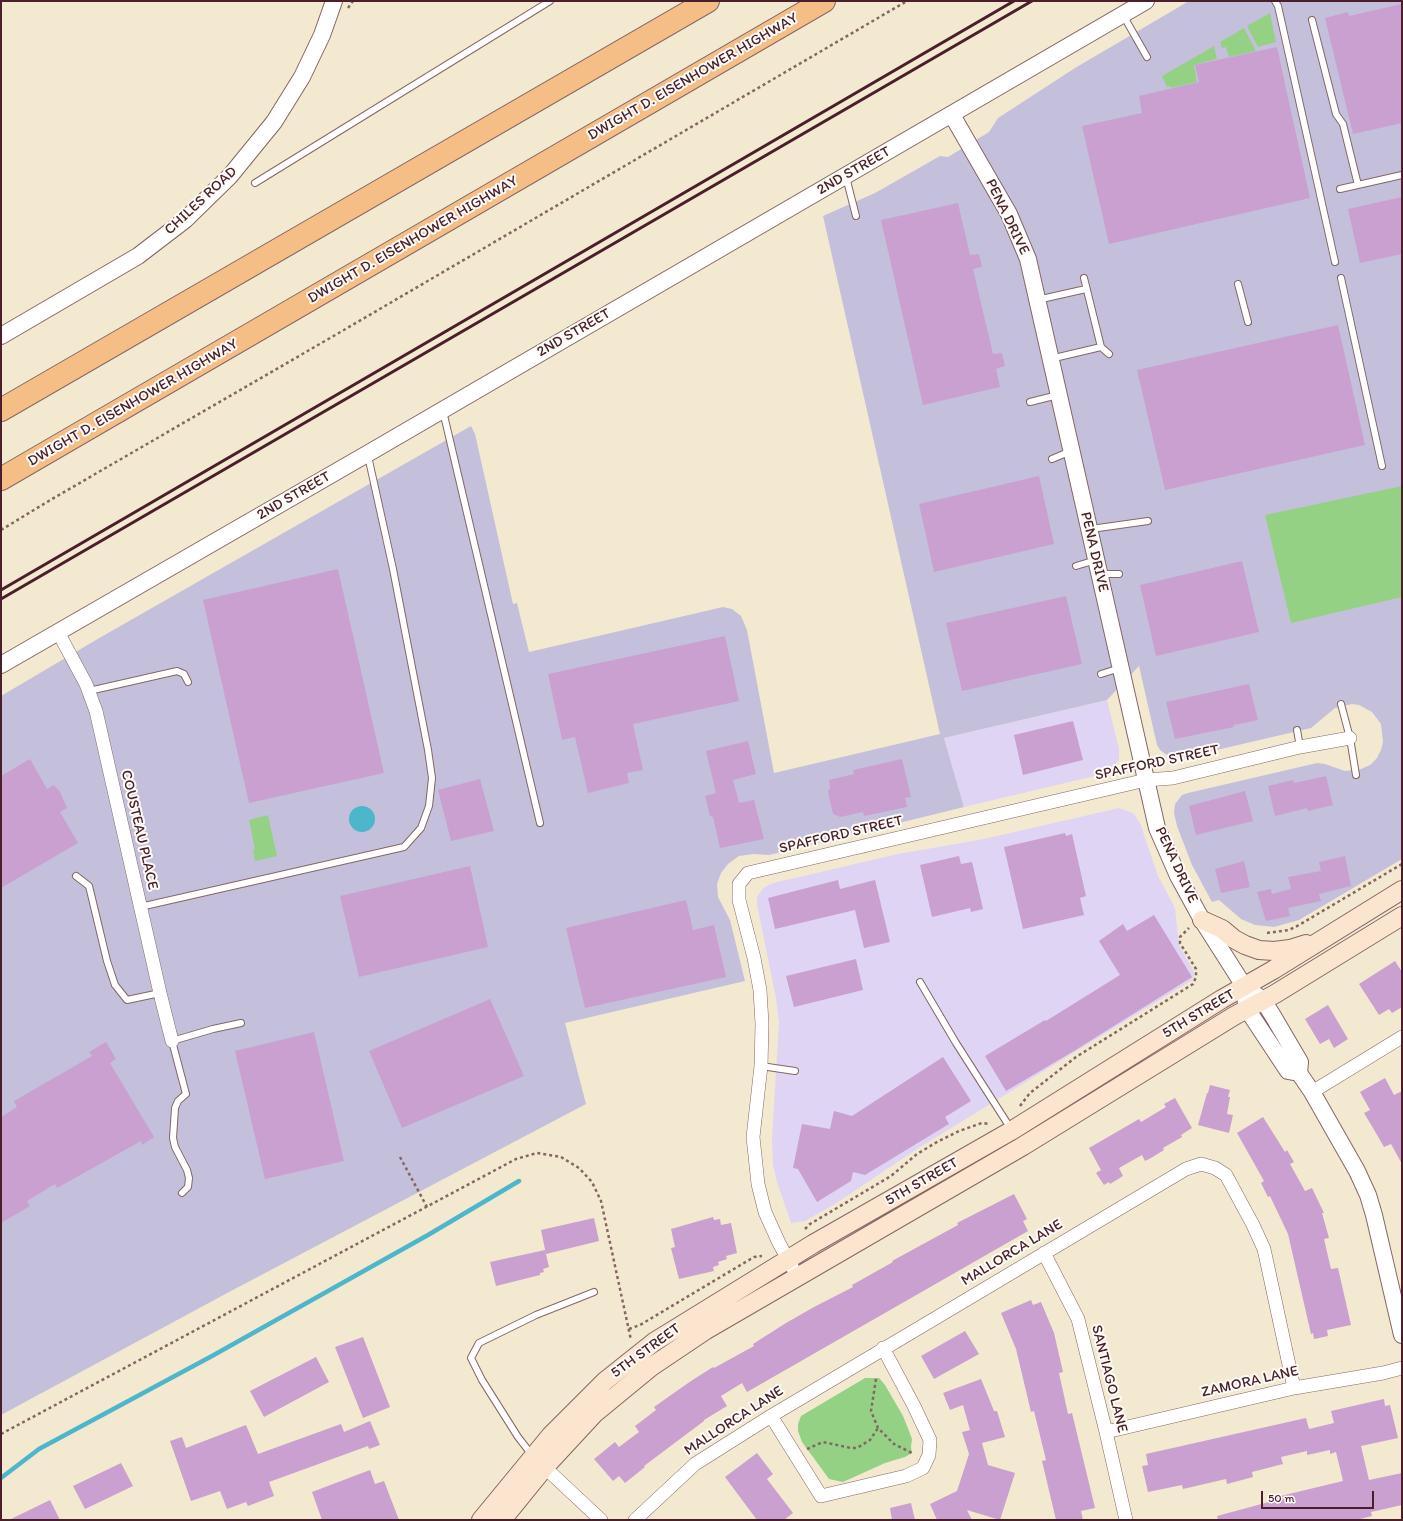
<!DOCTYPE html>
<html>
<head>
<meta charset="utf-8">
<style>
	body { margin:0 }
	#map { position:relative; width:1403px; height:1521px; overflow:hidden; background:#f3e9d1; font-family:Itim,sans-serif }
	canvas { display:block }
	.frame { position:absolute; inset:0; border:2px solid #4a1f2b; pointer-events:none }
	.scale { position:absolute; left:1261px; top:1491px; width:113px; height:18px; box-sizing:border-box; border:2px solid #4a1f2b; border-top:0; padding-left:5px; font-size:12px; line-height:14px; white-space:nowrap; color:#4a1f2b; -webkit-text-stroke:3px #fdfcf7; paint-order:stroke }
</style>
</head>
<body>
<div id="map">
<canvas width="1403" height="1521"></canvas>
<div class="frame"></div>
<div class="scale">50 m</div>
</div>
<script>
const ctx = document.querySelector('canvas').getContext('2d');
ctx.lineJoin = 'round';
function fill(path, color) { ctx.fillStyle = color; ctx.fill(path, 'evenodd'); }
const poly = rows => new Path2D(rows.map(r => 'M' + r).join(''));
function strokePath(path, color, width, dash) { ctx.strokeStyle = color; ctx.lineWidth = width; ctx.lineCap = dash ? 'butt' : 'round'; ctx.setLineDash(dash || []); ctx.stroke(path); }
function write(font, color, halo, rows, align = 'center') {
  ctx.font = font + ' Itim,sans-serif'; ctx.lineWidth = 4; ctx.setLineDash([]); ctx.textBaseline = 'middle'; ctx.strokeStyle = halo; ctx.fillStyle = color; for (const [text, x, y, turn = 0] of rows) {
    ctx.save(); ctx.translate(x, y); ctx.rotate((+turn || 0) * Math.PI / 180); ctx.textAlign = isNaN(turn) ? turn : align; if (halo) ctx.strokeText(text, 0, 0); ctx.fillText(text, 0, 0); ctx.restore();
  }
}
fill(poly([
	[1107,700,1119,749,1119,760,1112,768,1103,774,964,807,944,738],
	[1119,808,1133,813,1140,823,1158,876,1175,908,1179,945,1193,970,1194,976,1192,980,917,1149,835,1204,805,1221,791,1223,777,1182,773,1165,772,1138,779,1023,776,998,757,905,757,897,763,888,773,883,898,854,984,839]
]), '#e0d4f4');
fill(poly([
	[1189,1,1402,1,1402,859,1299,920,1274,927,1255,925,1241,919,1219,900,1212,902,1192,865,1177,826,1174,813,1175,804,1182,795,1188,793,1317,763,1325,764,1345,771,1361,769,1370,765,1377,758,1381,750,1383,742,1381,724,1372,712,1359,705,1352,704,1335,708,1311,728,1178,759,1171,758,1160,750,1157,745,1139,666,1107,700,944,738,964,807,769,855,754,854,739,856,728,864,721,873,717,884,718,897,730,920,745,981,565,1023,586,1104,231,1291,1,1415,1,696,101,637,471,426,475,434,513,604,517,603,529,652,723,607,732,609,741,616,747,630,774,773,940,734,823,216,875,193,940,156,948,157,989,132,998,118,1075,68]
]), '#c4c0db');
fill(poly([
	[1270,13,1276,42,1258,47,1247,26],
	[1244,28,1256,51,1229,57,1226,47,1222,48,1220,42],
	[1214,46,1217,59,1194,65,1197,82,1171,88,1171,86,1167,87,1162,76],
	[1402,486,1402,597,1291,623,1265,515],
	[268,815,277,856,255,861,253,850,255,849,249,820],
	[865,1378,879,1378,885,1385,903,1416,909,1431,912,1439,911,1447,912,1453,905,1457,885,1463,843,1482,829,1479,802,1442,798,1431,798,1424,801,1416]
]), '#94d185');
fill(poly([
	'349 819a13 13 0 1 1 26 0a13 13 0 1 1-26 0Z'
]), '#4db6cb');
strokePath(poly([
	[1,1478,39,1449,212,1356,428,1235,519,1181]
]), '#4db6cb', 4.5);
fill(poly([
	[1402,4,1402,123,1353,134,1325,18,1348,12,1349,16],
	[1277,47,1310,198,1109,244,1082,126,1142,113,1139,96,1199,82,1195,65],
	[1402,197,1402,254,1360,263,1348,209],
	[958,203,970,255,979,254,982,267,973,269,993,354,1002,353,1005,366,996,369,1000,387,923,405,881,220],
	[1338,325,1365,445,1165,490,1137,370],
	[1039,476,1054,544,934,572,919,504],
	[1242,561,1259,632,1156,656,1140,585],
	[338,569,384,773,249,803,203,600],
	[1066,596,1082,664,962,691,946,623],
	[725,636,739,701,633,724,643,770,627,773,629,783,588,793,575,737,562,740,548,674],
	[1249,684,1258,720,1234,725,1234,727,1175,739,1166,702],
	[1073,721,1083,760,1023,775,1014,735],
	[748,741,756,774,733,780,739,803,754,800,764,839,720,848,713,817,710,816,705,796,716,793,706,751],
	[30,759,47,789,54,785,60,792,67,808,60,812,78,843,1,888,1,776],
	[902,759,911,797,905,798,907,807,864,816,863,812,840,817,833,814,828,791,830,788,829,780,854,774,853,770],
	[1326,776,1333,805,1308,811,1307,808,1275,816,1268,786,1293,780,1294,783],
	[480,779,494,831,451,841,438,790],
	[1245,791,1253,821,1196,835,1189,806],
	[1065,833,1066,836,1072,834,1086,896,1080,898,1084,915,1023,929,1004,847],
	[959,856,961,864,972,862,983,909,971,912,970,908,932,917,920,865],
	[1345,856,1351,886,1319,894,1321,901,1288,908,1290,916,1266,921,1257,892,1271,889,1272,894,1291,889,1288,877,1321,871,1319,862],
	[1244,861,1250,887,1221,893,1215,869],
	[470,866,488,947,359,977,340,896],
	[838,880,840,889,875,880,890,942,864,948,855,910,775,929,768,898],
	[686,900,693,930,714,925,726,977,585,1008,566,928],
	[1154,915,1192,977,1074,1051,1006,1091,985,1056,1045,1020,1046,1021,1120,975,1099,941,1123,924,1127,931],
	[856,959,863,990,794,1007,786,976],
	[1395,961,1402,972,1402,1007,1392,1013,1389,1009,1379,1015,1359,984],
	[490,999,524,1076,402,1128,369,1051],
	[1328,1005,1348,1039,1334,1048,1329,1039,1320,1044,1305,1019],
	[314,1032,344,1161,265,1179,235,1051],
	[106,1042,116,1059,110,1063,154,1137,142,1145,141,1141,57,1188,55,1184,27,1201,30,1206,1,1223,1,1117,17,1107,14,1101,92,1056,89,1052],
	[943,1057,971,1101,945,1117,949,1124,865,1175,853,1172,851,1181,817,1202,798,1169,793,1168,802,1124,830,1129,834,1111,852,1116],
	[1385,1078,1394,1095,1402,1091,1402,1164,1391,1144,1384,1147,1373,1128,1364,1113,1370,1110,1360,1092],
	[1210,1085,1230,1090,1228,1097,1230,1097,1227,1114,1233,1115,1229,1133,1198,1125,1207,1093,1208,1093],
	[1175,1098,1192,1128,1181,1135,1182,1137,1163,1148,1164,1150,1151,1158,1145,1161,1142,1155,1119,1168,1123,1176,1110,1184,1109,1182,1104,1185,1096,1173,1101,1170,1089,1148,1139,1119,1141,1122,1166,1107,1164,1104],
	[1263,1117,1285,1152,1287,1150,1294,1162,1290,1164,1305,1191,1312,1188,1324,1213,1322,1213,1329,1238,1324,1239,1331,1269,1338,1268,1351,1325,1327,1330,1328,1336,1314,1339,1313,1333,1311,1334,1288,1234,1270,1196,1268,1197,1261,1183,1264,1181,1237,1133],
	[1014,1194,1027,1219,1023,1221,1028,1231,747,1392,742,1383,721,1396,727,1406,704,1420,704,1421,644,1466,645,1467,625,1483,619,1476,613,1481,594,1459,615,1442,619,1447,639,1432,635,1426,656,1410,654,1407,691,1381,713,1367,714,1368,754,1346,753,1344,786,1323,814,1307,853,1287,852,1285,893,1262,892,1261,958,1225,957,1223],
	[713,1217,714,1220,720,1219,721,1225,731,1223,737,1253,726,1256,727,1259,718,1262,719,1265,713,1267,714,1271,679,1279,671,1248,675,1247,671,1229],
	[594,1218,599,1241,546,1254,541,1230],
	[545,1250,549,1267,543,1269,544,1272,540,1273,540,1275,496,1286,490,1262],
	[1031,1300,1033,1305,1041,1302,1054,1333,1063,1372,1059,1373,1068,1414,1072,1413,1095,1508,1081,1511,1083,1520,1056,1520,1042,1461,1046,1460,1034,1411,1031,1412,1016,1349,1001,1313],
	[965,1331,979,1354,934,1379,921,1356],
	[363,1337,390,1407,363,1418,335,1347],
	[316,1357,329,1382,264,1417,250,1391],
	[981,1379,994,1411,997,1411,1005,1437,982,1443,988,1465,1015,1473,1000,1520,967,1510,972,1520,937,1520,930,1504,957,1491,969,1454,962,1432,970,1430,963,1405,950,1410,943,1393],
	[1384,1399,1385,1406,1390,1405,1398,1438,1361,1446,1369,1480,1402,1473,1402,1505,1371,1512,1372,1516,1356,1520,1218,1520,1217,1516,1269,1502,1268,1499,1343,1481,1336,1452,1330,1454,1330,1450,1307,1455,1307,1451,1281,1457,1283,1464,1252,1472,1253,1477,1227,1484,1226,1479,1183,1489,1182,1485,1148,1492,1142,1466,1148,1465,1146,1454,1306,1418,1309,1429,1334,1423,1331,1411],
	[370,1421,380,1445,369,1449,368,1446,269,1482,274,1496,248,1506,246,1502,227,1509,220,1491,191,1501,170,1441,182,1437,186,1448,246,1425,258,1454,341,1424,344,1432],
	[757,1453,773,1474,767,1479,793,1513,784,1520,757,1520,725,1477],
	[121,1463,133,1486,85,1509,73,1486],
	[370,1470,375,1484,384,1481,399,1520,322,1520,312,1492],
	[50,1500,60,1520,9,1520],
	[911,1503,915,1520,892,1520,890,1508]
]), '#c9a0cf');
const service = poly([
	[1275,1,1278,6,1335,262],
	[1123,15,1147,57],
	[1312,20,1336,114,1343,124,1358,185],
	[846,177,856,216],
	[255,183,550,1],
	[1340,189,1402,175],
	[1084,278,1101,347,1109,354],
	[1341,278,1382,466],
	[1238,284,1248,322],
	[1037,300,1086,289],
	[1050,359,1101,347],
	[1030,402,1058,395],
	[443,411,540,823],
	[1052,459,1071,451],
	[1091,529,1148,521],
	[1076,566,1096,560],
	[1101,574,1119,574],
	[1101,674,1120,668],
	[89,691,177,671,184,674,188,682],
	[1341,704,1350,738,1356,775],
	[1297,730,1300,747],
	[76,876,89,886,107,961,115,985,127,1000,160,993],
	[140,907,404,847,421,828,429,806,432,778,428,750,393,569,368,456],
	[920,982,956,1043,1011,1129],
	[761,1066,795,1071],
	[182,1193,188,1187,189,1178,187,1170,175,1147,173,1138,175,1108,178,1101,186,1094,172,1041,213,1029,241,1023],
	[532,1455,518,1437,482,1380,471,1358,479,1343,536,1315,594,1292]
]);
const minor = poly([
	[58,632,86,684,96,711,160,993,172,1041],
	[1312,1092,1402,1037],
	[1044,1253,1078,1319,1106,1432,1126,1520],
	[797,1276,779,1243,765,1212,758,1184,753,1137,761,1066,762,1024,760,990,754,958,739,900,739,884,748,873,1146,780,1173,778,1300,747,1350,738],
	[771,1416,821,1496,906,1476,923,1468,929,1455,930,1440,914,1406,883,1348],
	[1106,1432,1294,1388,1383,1373,1402,1368],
	[538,1461,601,1520],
	[635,1520,695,1464,771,1416,1186,1169,1201,1164,1215,1168,1226,1175,1253,1225,1264,1249,1294,1388]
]);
const tertiary = poly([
	[952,115,1009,214,1028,259,1157,828,1178,876,1202,920,1244,986,1263,1000,1273,1016,1300,1062,1299,1073,1312,1092,1357,1171,1368,1195,1374,1215,1402,1335],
	[1,336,138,256,185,220,230,176,274,122,302,77,322,35,334,1],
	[1,665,367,454,1146,1],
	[1245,997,1247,1009,1288,1071,1299,1073]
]);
const secondary = poly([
	[1202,920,1222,929,1234,939,1245,945,1259,950,1274,951,1290,949,1306,944],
	[481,1520,551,1435,605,1381,654,1342,813,1244,1011,1131,1222,999,1273,970,1402,890],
	[502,1520,545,1467,595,1413,651,1367,706,1330,1023,1146,1234,1016,1275,994,1402,916]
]);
const motorway = poly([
	[1,410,708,1],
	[1,479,824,1]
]);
strokePath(service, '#856665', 8);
strokePath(minor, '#856665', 14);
strokePath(tertiary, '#856665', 18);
strokePath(secondary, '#856665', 20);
strokePath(motorway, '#856665', 24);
strokePath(poly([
	[348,8,353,1],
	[1,530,52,499,337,334,907,1],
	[1267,933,1289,930,1299,925,1402,864],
	[1020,1106,1030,1093,1076,1057,1193,984,1196,977,1196,969,1180,943,1180,937,1189,928],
	[400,1157,427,1207],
	[805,1229,810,1224,891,1176,917,1154,937,1142,959,1131,982,1123,989,1124],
	[629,1329,640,1325,754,1257,762,1256],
	[876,1379,871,1411,878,1428,894,1444,912,1453],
	[1,1434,516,1159,537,1153,561,1157,579,1168,592,1182,601,1201,631,1340],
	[807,1449,823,1442,851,1448,857,1448,870,1440,878,1428]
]), '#856665', 2.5, [3, 3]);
strokePath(service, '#fff', 6);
strokePath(minor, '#fff', 13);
strokePath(tertiary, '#fff', 16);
strokePath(secondary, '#fbe5cf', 18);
strokePath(motorway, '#f6be87', 22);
strokePath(poly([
	[1,590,1014,1],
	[1,599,1032,1]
]), '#4a1f2b', 3);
write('15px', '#4a1f2b', '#fdfcf7', [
	["DWIGHT D. EISENHOWER HIGHWAY",693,77,-30],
	["2ND STREET",854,171,-30],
	["CHILES ROAD",201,201,-43],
	["PENA DRIVE",1007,217,64],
	["DWIGHT D. EISENHOWER HIGHWAY",413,240,-30],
	["2ND STREET",574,333,-30],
	["DWIGHT D. EISENHOWER HIGHWAY",133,403,-30],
	["2ND STREET",294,496,-30],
	["PENA DRIVE",1094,552,77],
	["SPAFFORD STREET",1157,763,-12],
	["COUSTEAU PLACE",139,830,77],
	["SPAFFORD STREET",841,835,-13],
	["PENA DRIVE",1176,865,65],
	["5TH STREET",1199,1014,-31],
	["5TH STREET",922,1182,-30],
	["MALLORCA LANE",1012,1253,-31],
	["5TH STREET",646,1351,-36],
	["SANTIAGO LANE",1109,1379,76],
	["ZAMORA LANE",1250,1382,-13],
	["MALLORCA LANE",734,1421,-33]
]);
</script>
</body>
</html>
